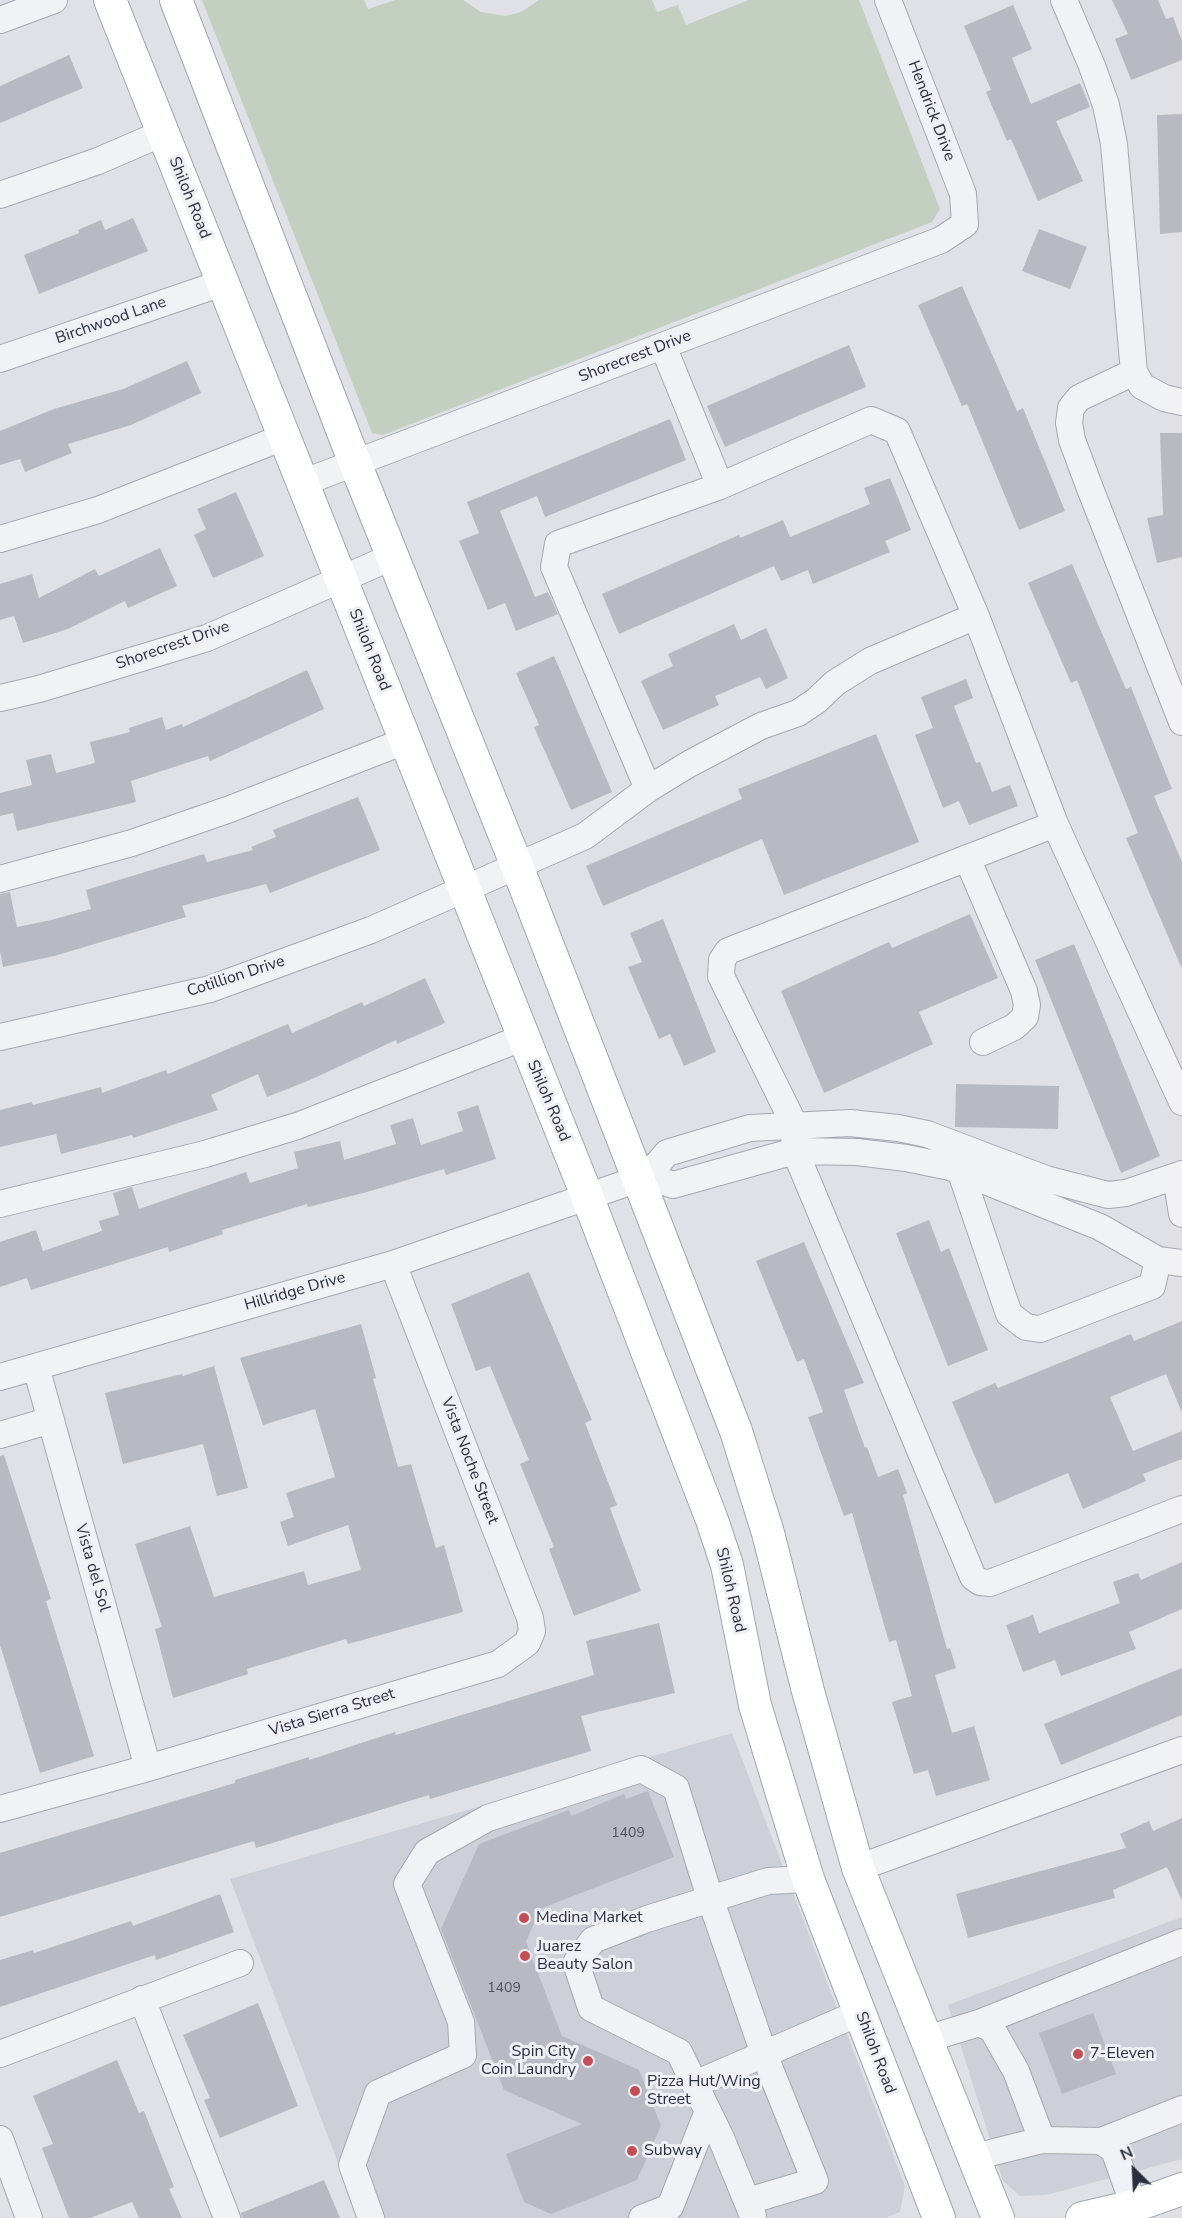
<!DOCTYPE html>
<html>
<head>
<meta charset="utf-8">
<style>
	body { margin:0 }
	#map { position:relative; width:1182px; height:2218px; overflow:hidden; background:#dfe1e7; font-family:"Nunito Sans",sans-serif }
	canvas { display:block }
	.north { position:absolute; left:1104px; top:2140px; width:60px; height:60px; -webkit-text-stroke:4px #eef0f5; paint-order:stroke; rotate:336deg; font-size:16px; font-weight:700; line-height:24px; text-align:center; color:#292f3c }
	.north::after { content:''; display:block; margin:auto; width:21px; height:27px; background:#292f3c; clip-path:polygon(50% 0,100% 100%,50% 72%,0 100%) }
</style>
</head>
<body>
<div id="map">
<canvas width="1182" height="2218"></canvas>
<div class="north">N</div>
</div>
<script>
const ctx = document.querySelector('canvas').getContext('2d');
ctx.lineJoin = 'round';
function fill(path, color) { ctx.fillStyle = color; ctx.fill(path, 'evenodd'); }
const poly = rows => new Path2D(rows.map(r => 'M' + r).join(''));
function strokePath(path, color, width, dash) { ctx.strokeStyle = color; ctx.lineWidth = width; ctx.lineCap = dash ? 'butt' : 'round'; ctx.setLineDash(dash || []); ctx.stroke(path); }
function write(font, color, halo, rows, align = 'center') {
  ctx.font = font + ' "Nunito Sans",sans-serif'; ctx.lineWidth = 6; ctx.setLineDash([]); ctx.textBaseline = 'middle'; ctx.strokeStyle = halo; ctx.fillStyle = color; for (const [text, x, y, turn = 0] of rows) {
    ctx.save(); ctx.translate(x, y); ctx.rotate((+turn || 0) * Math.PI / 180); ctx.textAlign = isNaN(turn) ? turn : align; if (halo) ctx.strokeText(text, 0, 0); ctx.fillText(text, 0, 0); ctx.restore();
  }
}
fill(poly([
	[732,1733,905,2186,900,2212,885,2218,359,2218,230,1879],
	[1182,1917,1182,2159,1046,2195,1020,2196,1003,2181,948,2005]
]), '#cdd0d8');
fill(poly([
	[202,0,364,0,368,9,395,0,463,0,481,12,505,16,521,12,539,0,652,0,657,12,678,5,686,25,749,0,859,0,940,209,932,222,383,435,372,433]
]), '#c3d0c1');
fill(poly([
	[1112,0,1158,0,1166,19,1173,17,1182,41,1182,60,1131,80,1115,39,1128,34],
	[1013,5,1032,49,1012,58,1031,104,1080,83,1090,107,1056,121,1083,181,1038,201,1011,139,1007,141,986,92,991,90,964,26],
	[69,55,83,88,0,123,0,86],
	[1182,114,1182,232,1160,234,1157,115],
	[133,218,148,251,39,294,24,255,79,233,78,230,101,220,105,230],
	[1039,229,1087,247,1070,289,1022,271],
	[962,286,1017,411,1023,408,1065,511,1019,530,967,404,962,406,918,305],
	[849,345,866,387,725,447,707,406],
	[187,361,201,393,131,425,68,444,72,453,25,472,20,459,0,465,0,431,54,409,123,389],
	[670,419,686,460,545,517,537,496,500,511,535,597,548,592,558,614,516,631,505,603,488,610,459,541,479,533,467,502],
	[1160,433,1182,433,1182,557,1157,563,1147,518,1163,515],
	[890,478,911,530,885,541,890,552,813,584,808,570,781,581,774,566,619,634,602,594,739,535,740,538,783,520,790,537,870,504,864,488],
	[236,492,264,556,213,578,194,535,206,529,197,509],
	[160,548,177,586,128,608,125,601,68,629,23,643,14,616,0,620,0,584,32,574,39,598,95,569,99,576],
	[1072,564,1126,689,1131,687,1172,789,1154,796,1182,862,1182,969,1126,838,1138,833,1077,680,1071,683,1028,583],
	[734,624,741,640,766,628,788,678,766,689,760,677,715,696,719,705,663,730,641,681,673,666,668,654],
	[554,656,612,792,571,810,534,727,539,725,516,673],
	[307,670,324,709,210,761,208,756,131,781,136,802,17,831,13,813,0,816,0,793,32,785,26,760,51,754,56,773,95,763,90,742,130,732,129,728,162,717,166,730,182,724,183,727],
	[966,679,973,698,954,706,976,763,980,762,992,792,1010,785,1018,806,969,825,959,801,943,808,915,735,933,728,921,697],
	[876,734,919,842,784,895,762,839,603,906,586,866,742,799,738,789],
	[358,797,380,850,270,893,266,884,182,906,186,917,54,956,3,967,0,951,0,894,10,892,17,927,51,920,91,909,86,890,204,854,207,862,253,850,251,847,276,837,273,830],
	[970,914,998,978,919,1012,933,1044,824,1093,781,991,889,942,892,948],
	[663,919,716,1052,684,1066,670,1034,659,1039,628,967,642,962,630,933],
	[1074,944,1160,1156,1121,1173,1035,960],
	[425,978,445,1023,397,1044,396,1040,310,1080,267,1097,258,1074,211,1095,218,1110,133,1138,132,1135,61,1154,56,1134,0,1147,0,1110,32,1102,33,1105,101,1087,102,1093,166,1070,168,1074,288,1024,292,1033,362,1002,364,1006],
	[956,1084,1059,1086,1058,1129,955,1127],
	[478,1105,496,1159,446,1175,444,1169,367,1192,308,1207,307,1204,222,1230,223,1234,169,1252,168,1247,31,1290,27,1278,0,1287,0,1242,36,1230,43,1251,102,1231,99,1221,119,1215,113,1193,132,1187,139,1209,246,1172,250,1183,298,1168,294,1152,340,1141,344,1160,396,1144,390,1125,413,1118,421,1145,463,1131,457,1112],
	[929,1220,941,1252,949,1248,988,1350,948,1366,896,1233],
	[804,1242,864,1383,844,1390,865,1448,867,1447,878,1477,898,1469,907,1493,903,1495,947,1649,950,1648,956,1668,935,1675,952,1733,974,1726,990,1780,936,1796,928,1770,914,1774,892,1702,912,1696,896,1640,889,1642,852,1513,844,1516,808,1417,823,1412,804,1359,797,1362,756,1261],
	[529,1272,592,1420,585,1423,617,1505,610,1508,641,1591,574,1616,549,1549,554,1547,520,1464,529,1460,490,1366,476,1371,451,1304],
	[1182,1321,1182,1413,1166,1374,1110,1397,1133,1451,1182,1431,1182,1459,1143,1474,1146,1481,1083,1509,1068,1473,995,1504,952,1402,995,1383,998,1388,1131,1334,1134,1341],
	[361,1324,376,1378,373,1379,398,1467,411,1464,436,1548,444,1545,463,1612,348,1644,346,1639,247,1669,248,1674,173,1698,155,1629,162,1627,135,1544,190,1526,214,1597,304,1571,308,1585,361,1570,348,1525,288,1546,280,1522,294,1517,286,1493,335,1477,315,1409,263,1425,240,1358],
	[214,1366,248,1488,217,1496,203,1444,123,1464,105,1393,182,1374,183,1376],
	[4,1455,51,1599,46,1601,94,1756,40,1773,0,1645,0,1456],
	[1182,1562,1182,1609,1129,1632,1136,1649,1061,1676,1055,1660,1023,1672,1006,1625,1033,1615,1039,1633,1120,1603,1113,1582,1138,1573,1141,1580],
	[659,1623,675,1693,581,1716,591,1751,430,1799,429,1795,256,1848,254,1841,0,1917,0,1853,235,1783,235,1780,309,1757,309,1760,395,1732,396,1735,594,1675,586,1641],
	[1182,1668,1182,1715,1061,1765,1044,1724],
	[648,1791,674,1857,540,1909,526,1942,562,2036,639,2070,661,2126,637,2180,551,2214,524,2202,506,2154,582,2124,504,2090,441,1929,479,1844,569,1810,571,1816,624,1794,626,1799],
	[1182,1818,1182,1901,1167,1867,1113,1890,1115,1898,968,1938,956,1894,1126,1848,1120,1834,1149,1821,1153,1831],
	[220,1894,234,1932,156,1960,155,1955,0,2007,0,1960,33,1950,34,1953,131,1921,133,1926],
	[258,2003,298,2106,220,2138,204,2100,210,2098,183,2035],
	[1093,2013,1116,2074,1062,2094,1039,2033],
	[117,2060,139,2113,144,2111,174,2187,169,2189,182,2218,139,2218,132,2202,90,2218,69,2218,42,2148,53,2144,33,2096],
	[324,2180,340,2218,242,2218,241,2213]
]), '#b7bac3');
const minor = poly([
	[1064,0,1092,66,1106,105,1114,144,1134,372,1142,386,1164,398,1182,402],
	[0,20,54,0],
	[0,195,98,161,163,133],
	[663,346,720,486],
	[0,359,222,283],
	[1134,372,1079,398,1071,408,1069,423,1072,440,1091,491,1182,722],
	[302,483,941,240,965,224,963,194,888,0],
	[0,539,98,510,284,437],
	[0,698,39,689,207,638,394,556],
	[648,789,554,567,558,544,720,486,871,420,897,431,976,616,1055,824,1182,1102],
	[1055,824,728,951,722,960,721,976,794,1124,795,1151,973,1577,980,1582,990,1583,1182,1509],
	[967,858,1024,991,1027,1005,1025,1017,1014,1027,983,1042],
	[0,879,132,843,230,809,405,741],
	[0,1037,210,989,371,930,585,836,648,789,689,764,761,726,798,713,816,701,835,683,870,661,976,616],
	[957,1161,1009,1314,1026,1327,1040,1329,1152,1286,1158,1260],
	[647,1176,673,1185,795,1151,857,1152,906,1158,950,1167,1100,1227,1158,1260,1182,1263],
	[1182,1177,1178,1189,1182,1214],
	[0,1204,205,1154,297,1126,522,1038],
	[36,1367,148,1768],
	[0,1377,393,1264,647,1176,667,1153,750,1128,850,1123,898,1128,927,1134,1046,1179,1108,1195,1126,1193,1182,1174],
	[0,1435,51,1420],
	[0,1809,148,1768,498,1664,527,1643,532,1631,530,1618,393,1264],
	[858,1868,1182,1750],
	[142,1999,227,2218],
	[979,2023,1182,1942],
	[927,2039,979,2023,992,2029,1016,2071,1042,2140],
	[0,2054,240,1963],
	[695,2084,859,2013],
	[0,2139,29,2218],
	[1101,2141,1182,2109],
	[974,2157,1042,2140,1101,2141,1114,2150,1134,2206],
	[753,2216,721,2138,679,2052,591,2008,576,1963,593,1940,647,1919,768,1881,808,1879],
	[371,2218,352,2165,378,2093,463,2055,461,2022,407,1884,427,1852,488,1818,641,1769,676,1788,710,1898,764,2054,815,2181,748,2201],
	[642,2218,670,2207,708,2111]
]);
const major = poly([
	[110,0,582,1183,712,1520,727,1565,755,1705,808,1879,939,2218],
	[176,0,355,463,517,866,736,1431,768,1533,808,1691,858,1868,998,2218],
	[1082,2218,1134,2206,1182,2189]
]);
strokePath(minor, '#a5a8b0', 28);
strokePath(major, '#9fa5b1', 34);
strokePath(minor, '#f1f2f5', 26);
strokePath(major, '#fff', 32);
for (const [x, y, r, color] of [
	[524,1918,6,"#c24e56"],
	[525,1956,6,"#c24e56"],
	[1078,2054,6,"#c24e56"],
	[588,2061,6,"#c24e56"],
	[635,2091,6,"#c24e56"],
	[632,2151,6,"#c24e56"]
]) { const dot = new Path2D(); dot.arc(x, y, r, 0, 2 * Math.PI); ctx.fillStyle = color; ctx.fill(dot); strokePath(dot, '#eef0f5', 2); }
write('14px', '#4c525e', null, [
	["1409",628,1834],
	["1409",504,1989]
]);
write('16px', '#292f3c', '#eef0f5', [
	["Hendrick Drive",931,111,69],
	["Shiloh Road",189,198,68],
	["Birchwood Lane",111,321,-19],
	["Shorecrest Drive",635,357,-21],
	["Shorecrest Drive",173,646,-19],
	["Shiloh Road",369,650,68],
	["Cotillion Drive",236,977,-18],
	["Shiloh Road",548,1101,67],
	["Hillridge Drive",295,1292,-16],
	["Vista Noche Street",469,1461,69],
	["Vista del Sol",92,1568,74],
	["Shiloh Road",730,1590,77],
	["Vista Sierra Street",332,1713,-17],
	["Shiloh Road",875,2053,69]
]);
write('16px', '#292f3c', '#eef0f5', [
	["Medina Market",536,1918],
	["Juarez",537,1947],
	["Beauty Salon",537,1965],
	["Spin City",576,2052,"right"],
	["Coin Laundry",576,2070,"right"],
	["7-Eleven",1090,2054],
	["Pizza Hut/Wing",647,2082],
	["Street",647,2100],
	["Subway",644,2151]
], 'left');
</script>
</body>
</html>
